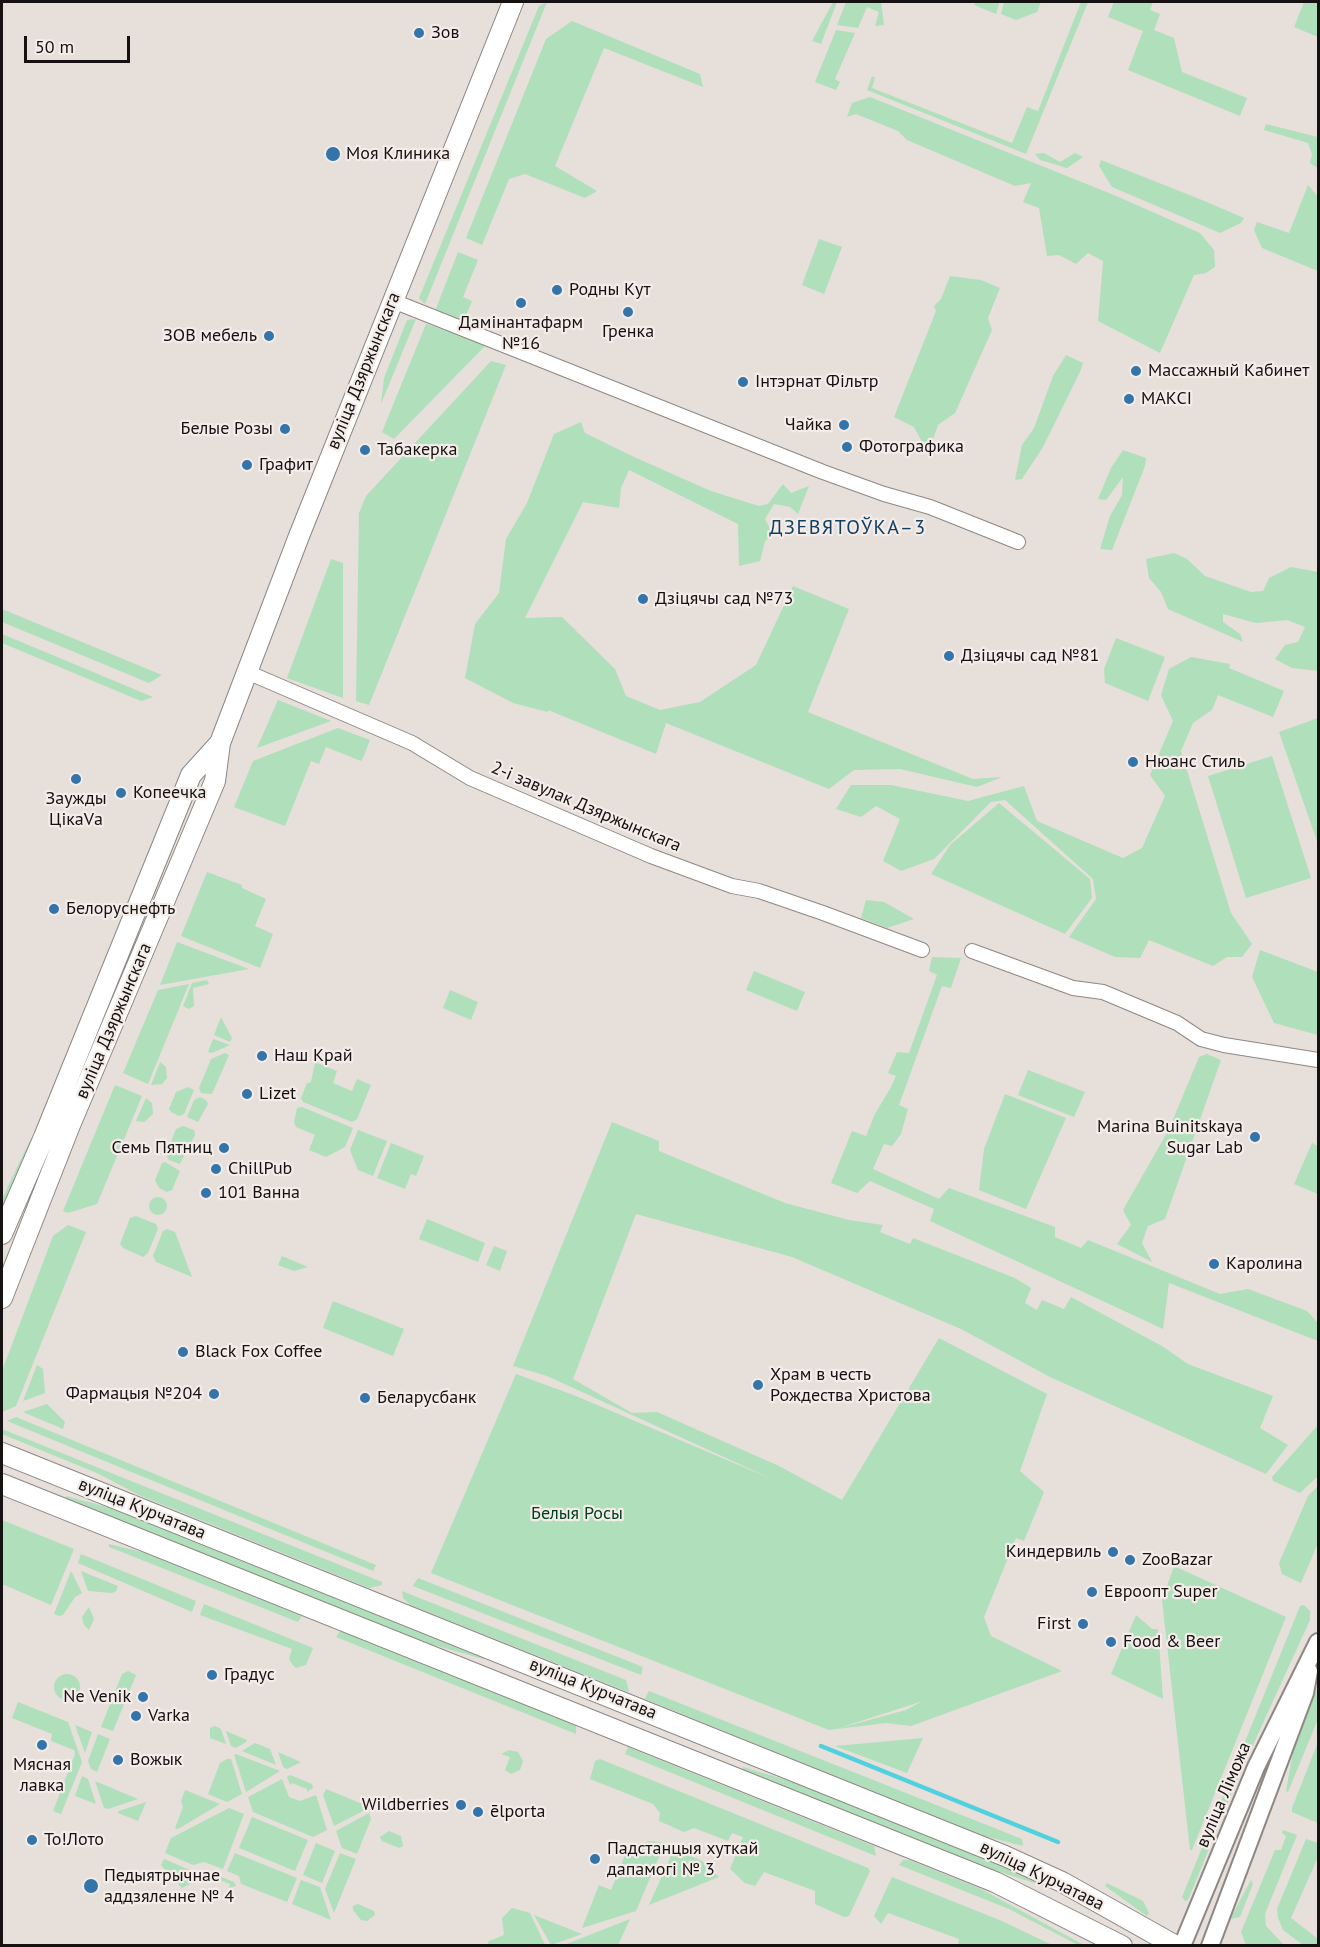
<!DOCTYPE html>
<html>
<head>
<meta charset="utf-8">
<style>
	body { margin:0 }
	#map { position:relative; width:1320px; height:1947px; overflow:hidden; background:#e6dfda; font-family:"PT Sans",sans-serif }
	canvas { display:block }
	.frame { position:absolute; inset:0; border:3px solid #151211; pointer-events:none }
	.scale { position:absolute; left:24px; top:36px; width:106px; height:27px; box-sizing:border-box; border:3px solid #151211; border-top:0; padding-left:8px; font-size:18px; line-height:21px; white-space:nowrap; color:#151211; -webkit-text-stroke:4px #f4ece8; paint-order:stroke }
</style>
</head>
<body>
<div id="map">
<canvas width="1320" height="1947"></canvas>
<div class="frame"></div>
<div class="scale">50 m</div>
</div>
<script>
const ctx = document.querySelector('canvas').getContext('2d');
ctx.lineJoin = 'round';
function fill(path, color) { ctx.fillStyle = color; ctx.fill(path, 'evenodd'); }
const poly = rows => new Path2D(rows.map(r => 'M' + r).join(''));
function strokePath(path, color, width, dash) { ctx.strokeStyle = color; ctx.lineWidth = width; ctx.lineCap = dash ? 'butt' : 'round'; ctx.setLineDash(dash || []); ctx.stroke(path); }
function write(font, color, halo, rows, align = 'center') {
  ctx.font = font + ' "PT Sans",sans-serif'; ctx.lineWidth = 4.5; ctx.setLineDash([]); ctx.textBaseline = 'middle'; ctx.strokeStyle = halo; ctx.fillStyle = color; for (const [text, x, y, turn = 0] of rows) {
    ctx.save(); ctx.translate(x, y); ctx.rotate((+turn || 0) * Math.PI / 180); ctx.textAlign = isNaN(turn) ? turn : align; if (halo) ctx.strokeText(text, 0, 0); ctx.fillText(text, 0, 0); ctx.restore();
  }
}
fill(poly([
	[547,2,425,304,419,298,539,6],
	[833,2,837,2,821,44,812,41],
	[846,2,881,2,884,25,875,26,879,12,867,7,858,28,837,25],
	[976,2,999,2,999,4,996,14,974,5],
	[1004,2,1041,2,1037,12,1016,20,1001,14],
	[1081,2,1088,2,1026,154,867,90,872,76,875,78,872,88,1012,143,1027,107,1038,111],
	[1114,2,1153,2,1150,10,1160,14,1154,30,1174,38,1182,72,1247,98,1240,116,1128,70,1143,31,1108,17],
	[1304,2,1318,2,1318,37,1294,27],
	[572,21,700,74,703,87,604,48,555,166,597,191,585,198,525,174,509,179,482,245,466,238,546,39],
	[836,30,855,33,835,79,840,82,836,90,815,82],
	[870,97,1114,195,1200,233,1214,250,1215,267,1206,273,1194,275,1160,353,1098,321,1103,261,1088,253,1076,264,1059,255,1047,256,1039,208,1023,202,1031,183,1015,186,907,140,898,131,856,114,847,117,852,103],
	[1266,124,1318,137,1318,168,1310,163,1312,154,1308,143,1264,130],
	[1044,153,1060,162,1075,153,1083,157,1067,168,1040,160,1035,154],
	[1101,160,1202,200,1244,218,1241,223,1220,233,1112,187,1099,166],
	[1308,185,1318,197,1318,271,1262,248,1254,230,1257,222,1289,233],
	[819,239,842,247,824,294,802,285],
	[458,252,478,260,463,297,472,301,463,323,435,311],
	[950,276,981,280,1000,288,988,318,992,330,955,413,938,425,928,453,914,427,894,417,936,311,934,306,941,299],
	[416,319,381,404,384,378,407,320],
	[426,324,487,344,394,439,382,432],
	[1066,355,1083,363,1080,372,1043,447,1022,479,1015,480,1022,445,1034,428,1053,376],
	[491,361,506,365,369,705,356,701,359,513,366,496],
	[581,422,585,433,634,457,711,491,759,506,768,504,783,484,791,493,809,486,798,514,790,507,774,504,765,519,773,535,765,541,760,561,739,566,738,524,629,470,621,488,619,508,583,502,525,618,562,617,615,669,626,696,660,710,700,702,756,665,793,586,849,609,808,712,973,779,1002,777,977,787,900,769,854,770,829,789,666,723,656,754,548,710,548,712,513,703,465,678,475,624,499,593,506,539,527,503,554,434],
	[1123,450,1146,458,1145,466,1112,550,1100,549,1110,516,1122,495,1123,477,1106,500,1098,499,1111,468],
	[1174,553,1187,559,1205,576,1251,592,1263,591,1269,578,1291,567,1318,572,1318,671,1292,668,1275,659,1285,645,1298,642,1305,627,1287,620,1256,623,1223,614,1223,622,1240,634,1243,642,1168,609,1161,592,1149,578,1146,559],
	[331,559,343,563,343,698,287,678],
	[2,609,162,675,149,683,2,622],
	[2,634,153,697,141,701,2,643],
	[1116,638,1165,657,1148,701,1105,683,1104,669],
	[1191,657,1230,664,1229,668,1284,691,1273,717,1218,695,1212,710,1193,723,1181,751,1231,913,1252,944,1242,957,1227,957,1213,966,1149,940,1140,958,1115,957,1069,937,1096,899,1093,879,1005,800,991,802,934,859,901,871,883,861,900,819,876,806,861,817,836,809,851,785,891,785,968,801,1024,786,1037,821,1123,858,1142,848,1165,796,1150,775,1173,721,1161,695,1169,669],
	[278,700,331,721,257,748],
	[1318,718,1318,844,1279,732],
	[338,728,370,740,363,758,361,761,326,747,319,764,311,761,285,826,234,807,253,761],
	[1272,756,1311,878,1246,898,1208,776],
	[999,803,1090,879,1092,898,1065,934,931,874,950,845],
	[207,872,242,885,242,888,266,899,255,926,273,934,260,968,181,936],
	[866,900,884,902,914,919,887,928,861,918],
	[177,942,249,969,160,985],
	[1260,950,1318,972,1318,1035,1274,1023,1252,977],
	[932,957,961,958,951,988,942,986,899,1105,908,1109,901,1134,892,1146,884,1144,873,1169,939,1199,949,1188,1055,1227,1055,1237,1081,1248,1088,1240,1220,1294,1248,1289,1307,1311,1318,1323,1318,1341,1169,1283,1163,1329,930,1221,934,1209,870,1181,857,1193,831,1183,852,1131,866,1136,875,1114,891,1087,896,1076,888,1073,897,1052,909,1053,937,975,929,971],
	[754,971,805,992,797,1011,746,990],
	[207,980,209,984,193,988,194,1006,189,1009,183,1006,192,983],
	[189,984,148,1084,123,1073,158,990],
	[450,990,478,1002,471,1020,443,1008],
	[221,1017,232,1038,230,1042,214,1035],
	[213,1039,230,1045,212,1053,208,1052],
	[225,1053,229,1055,212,1094,201,1093,199,1088,211,1059],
	[1207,1054,1221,1060,1165,1219,1148,1226,1142,1243,1152,1262,1117,1244,1131,1225,1123,1210,1169,1129,1199,1057],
	[160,1062,166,1067,167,1078,162,1084,151,1085],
	[315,1062,337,1071,333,1083,352,1091,357,1079,371,1085,357,1119,352,1122,303,1102,301,1098,307,1083,311,1082],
	[1028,1070,1085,1092,1074,1117,1018,1095],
	[115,1085,142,1096,97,1204,68,1213,63,1211],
	[188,1087,194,1090,184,1114,179,1116,171,1112,169,1109,176,1092],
	[1005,1094,1066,1118,1026,1209,979,1190,984,1149],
	[200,1097,206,1100,208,1104,198,1122,187,1117,194,1100],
	[146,1098,152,1103,153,1114,144,1122,136,1121],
	[302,1107,353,1128,345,1147,326,1157,309,1150,315,1135,296,1127,294,1122,297,1108],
	[612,1122,659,1141,659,1151,785,1203,849,1220,883,1225,880,1232,910,1244,913,1238,1015,1278,1031,1288,1025,1303,1037,1310,1042,1300,1064,1309,1071,1297,1162,1346,1188,1364,1273,1396,1260,1428,1288,1445,1266,1474,1050,1377,961,1329,792,1257,636,1214,573,1379,632,1413,657,1412,779,1466,842,1500,939,1338,1047,1394,1020,1471,1044,1492,1024,1541,1016,1538,984,1617,991,1636,1062,1671,911,1726,886,1723,829,1730,431,1573,516,1374,576,1396,774,1480,547,1376,513,1366],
	[921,1702,906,1710,836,1729,920,1702],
	[183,1126,194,1130,195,1135,180,1164,169,1160,166,1154,176,1129],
	[358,1130,387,1141,373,1176,358,1170,350,1150],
	[31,1138,35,1139,2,1217,2,1199],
	[391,1143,424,1156,416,1176,411,1174,405,1189,377,1178],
	[1312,1143,1318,1146,1318,1194,1294,1184],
	[165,1162,180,1171,172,1190,167,1192,159,1188,155,1180,162,1163],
	'149 1206a9 9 0 1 1 18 0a9 9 0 1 1-18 0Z',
	[136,1216,156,1224,158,1229,148,1253,143,1257,123,1248,120,1244,130,1218],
	[427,1219,485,1243,478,1262,419,1239],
	[68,1225,86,1232,16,1406,2,1412,2,1371,53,1236],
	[167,1229,175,1232,192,1277,156,1262,153,1256,163,1231],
	[494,1246,507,1251,500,1271,486,1265],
	[282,1256,308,1267,294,1271,278,1265],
	[333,1301,404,1329,393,1356,323,1328],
	[37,1365,43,1369,45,1393,23,1401],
	[47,1404,65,1422,63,1429,23,1412],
	[16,1417,376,1565,373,1571,7,1421],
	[1318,1425,1318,1476,1300,1493,1273,1481,1272,1477],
	[2,1429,382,1582,382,1585,369,1588,141,1496,99,1474,2,1434],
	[1318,1486,1318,1543,1301,1583,1282,1574,1279,1563,1308,1496],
	[66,1496,115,1509,484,1657,483,1659,430,1644,65,1499],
	[2,1520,74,1549,51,1605,2,1584],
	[109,1544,146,1553,302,1616,298,1622,109,1547],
	[81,1554,196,1601,192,1612,78,1563],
	[1176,1567,1286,1617,1192,1850,1190,1850,1162,1600,1173,1569],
	[71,1571,82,1593,75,1597,63,1615,59,1616,54,1614],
	[81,1571,118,1586,116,1591,112,1593,88,1591],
	[418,1578,643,1667,641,1675,413,1586],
	[402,1591,626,1680,629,1691,628,1692,410,1605,403,1598],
	[204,1604,313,1648,306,1665,296,1668,292,1664,289,1659,292,1649,200,1615],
	[1304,1605,1310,1611,1310,1620,1238,1778,1188,1900,1185,1901,1182,1897,1300,1606],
	[89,1607,94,1619,89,1630,84,1625,82,1617],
	[1136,1615,1152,1629,1158,1629,1163,1699,1111,1674],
	[341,1630,576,1725,576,1734,336,1637],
	[128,1671,136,1675,113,1731,101,1727,122,1674],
	'54 1687a13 13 0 1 1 26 0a13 13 0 1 1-26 0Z',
	[1318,1686,1318,1719,1288,1792,1286,1791,1293,1752],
	[649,1691,1022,1839,1023,1846,980,1835,645,1699],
	[18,1702,68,1722,82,1762,61,1814,53,1811,75,1754,74,1750,51,1741,52,1734,12,1718],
	[75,1725,92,1732,85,1753],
	[215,1726,221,1729,226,1744,210,1738,210,1728],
	[226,1731,247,1740,246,1742,236,1748,231,1746],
	[98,1734,110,1739,97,1772,91,1769,88,1761],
	[923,1738,907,1773,835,1746],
	[1318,1742,1318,1823,1292,1812,1292,1808],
	[255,1743,270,1749,276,1765,242,1751],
	[628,1747,874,1846,876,1856,625,1754],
	[509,1750,518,1752,523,1761,520,1770,511,1774,505,1770,510,1757,501,1754],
	[278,1752,301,1762,287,1769,283,1767],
	[236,1754,280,1771,246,1792,234,1755],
	[227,1759,231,1759,242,1794,227,1802,208,1794,220,1763],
	[600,1759,868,1868,870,1871,849,1916,844,1917,815,1904,815,1891,764,1872,755,1886,745,1883,730,1869,743,1837,732,1833,728,1841,694,1828,684,1832,659,1821,660,1813,653,1804,590,1779,595,1761],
	[743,1767,800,1784,1037,1881,1037,1884,976,1864,742,1770],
	[290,1775,312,1784,313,1788,307,1792,307,1789,292,1783,290,1785,287,1777],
	[82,1776,88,1779,96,1804,75,1796],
	[282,1779,289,1797,300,1801,316,1795,327,1830,313,1837,253,1812,248,1797],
	[95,1781,138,1799,108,1809,104,1808],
	[326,1789,365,1805,367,1809,334,1826,323,1795],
	[185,1790,220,1804,178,1829,175,1828,183,1807,181,1801],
	[146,1802,138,1821,118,1813,119,1811],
	[229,1808,244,1814,223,1869,204,1862,193,1865,165,1853,171,1838],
	[369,1813,371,1819,357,1854,342,1848,336,1831],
	[252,1817,308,1840,295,1871,239,1848],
	[1283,1830,1297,1835,1265,1914,1266,1926,1284,1945,1246,1945,1241,1932,1275,1850,1281,1850,1286,1836,1282,1833],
	[389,1831,401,1836,403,1846,399,1848,382,1841,380,1837],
	[1306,1839,1318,1843,1318,1857,1291,1918,1318,1939,1318,1945,1303,1945,1283,1930,1278,1918,1277,1909],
	[649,1841,665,1843,636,1911,582,1928,599,1885,611,1890,627,1850],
	[316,1843,335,1851,322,1883,303,1875],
	[674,1849,702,1861,719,1877,649,1905],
	[235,1853,297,1878,287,1902,241,1884,239,1876,227,1871],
	[340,1853,356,1859,334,1913,325,1889],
	[164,1859,195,1872,204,1870,234,1882,236,1886,229,1888,230,1884,203,1874,202,1878,182,1888,161,1865],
	[903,1860,909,1860,979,1888,1084,1945,1078,1945,1009,1909,899,1865],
	[892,1877,1002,1921,1052,1945,958,1945,959,1939,888,1913,881,1924,874,1916],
	[301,1880,320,1887,331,1920,292,1904],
	[1251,1880,1253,1884,1240,1917,1230,1919],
	[1107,1883,1143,1901,1149,1913,1147,1916,1105,1886],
	[358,1904,374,1911,375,1915,367,1921,361,1920,353,1910,353,1906],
	[512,1908,530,1913,545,1945,487,1945,489,1941,504,1935,502,1918],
	[534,1915,582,1934,551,1945],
	[630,1919,618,1945,564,1945]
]), '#afe0bb');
strokePath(poly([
	[821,1746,1058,1842]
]), '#51d1dd', 4.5);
const minor = poly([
	[393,301,823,472,884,494,930,507,1018,542],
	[247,672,412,743,470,778,651,856,732,886,759,891,823,913,922,950],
	[972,951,1073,988,1103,992,1177,1023,1201,1039,1224,1045,1318,1060]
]);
const tertiary = poly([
	[1182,1946,1256,1767,1318,1642],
	[1210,1946,1305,1693,1309,1671]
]);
const secondary = poly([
	[2,1234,44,1137,191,775,220,743],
	[2,1298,70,1125,215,781,220,743,299,536,513,2],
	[2,1453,1005,1856,1062,1882,1176,1946],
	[2,1484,995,1882,1122,1946]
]);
strokePath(minor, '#8e8783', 16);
strokePath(tertiary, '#8e8783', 20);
strokePath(secondary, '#8e8783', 22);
strokePath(minor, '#fff', 14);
strokePath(tertiary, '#fff', 16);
strokePath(secondary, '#fff', 20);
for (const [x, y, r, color] of [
	[419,33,6,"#3374ab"],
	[333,154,8,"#3374ab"],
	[557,290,6,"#3374ab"],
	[521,303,6,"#3374ab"],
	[628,312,6,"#3374ab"],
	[269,336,6,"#3374ab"],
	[1136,371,6,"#3374ab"],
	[743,382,6,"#3374ab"],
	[1129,399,6,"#3374ab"],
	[844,425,6,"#3374ab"],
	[285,429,6,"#3374ab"],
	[847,447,6,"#3374ab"],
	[365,450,6,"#3374ab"],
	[247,465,6,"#3374ab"],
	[643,599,6,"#3374ab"],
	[949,656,6,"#3374ab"],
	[1133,762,6,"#3374ab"],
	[76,779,6,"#3374ab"],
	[121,793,6,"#3374ab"],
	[54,909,6,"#3374ab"],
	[262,1056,6,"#3374ab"],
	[247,1094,6,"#3374ab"],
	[1255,1137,6,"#3374ab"],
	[224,1148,6,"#3374ab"],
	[216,1169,6,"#3374ab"],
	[206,1193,6,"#3374ab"],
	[1214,1264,6,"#3374ab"],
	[183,1352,6,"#3374ab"],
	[758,1385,6,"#3374ab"],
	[214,1394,6,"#3374ab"],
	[365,1398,6,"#3374ab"],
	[1113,1552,6,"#3374ab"],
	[1130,1560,6,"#3374ab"],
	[1092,1592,6,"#3374ab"],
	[1083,1624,6,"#3374ab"],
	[1111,1642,6,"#3374ab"],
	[212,1675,6,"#3374ab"],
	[143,1697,6,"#3374ab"],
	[136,1716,6,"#3374ab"],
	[42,1745,6,"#3374ab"],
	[118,1760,6,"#3374ab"],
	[461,1805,6,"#3374ab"],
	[478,1812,6,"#3374ab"],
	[32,1840,6,"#3374ab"],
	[595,1859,6,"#3374ab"],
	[91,1886,8,"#3374ab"]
]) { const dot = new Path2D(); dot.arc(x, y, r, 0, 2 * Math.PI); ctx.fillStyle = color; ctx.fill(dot); strokePath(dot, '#f4ece8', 2); }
write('18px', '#151211', '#f4ece8', [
	["Зов",431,33],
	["Моя Клиника",346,154],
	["Родны Кут",569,290],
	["Дамінантафарм",521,323,"center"],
	["№16",521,344,"center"],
	["Гренка",628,332,"center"],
	["ЗОВ мебель",257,336,"right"],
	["Массажный Кабинет",1148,371],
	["Інтэрнат Фільтр",755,382],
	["МАКСІ",1141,399],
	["Чайка",832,425,"right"],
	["Белые Розы",273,429,"right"],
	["Фотографика",859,447],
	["Табакерка",377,450],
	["Графит",259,465],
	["Дзіцячы сад №73",655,599],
	["Дзіцячы сад №81",961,656],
	["Нюанс Стиль",1145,762],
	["Копеечка",133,793],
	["Заужды",76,799,"center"],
	["ЦікаVа",76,820,"center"],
	["Белоруснефть",66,909],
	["Наш Край",274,1056],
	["Lizet",259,1094],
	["Marina Buinitskaya",1243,1127,"right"],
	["Sugar Lab",1243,1148,"right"],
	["Семь Пятниц",212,1148,"right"],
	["ChillPub",228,1169],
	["101 Ванна",218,1193],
	["Каролина",1226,1264],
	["Black Fox Coffee",195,1352],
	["Храм в честь",770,1375],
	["Рождества Христова",770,1396],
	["Фармацыя №204",202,1394,"right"],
	["Беларусбанк",377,1398],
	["Киндервиль",1101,1552,"right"],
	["ZooBazar",1142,1560],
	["Евроопт Super",1104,1592],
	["First",1071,1624,"right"],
	["Food & Beer",1123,1642],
	["Градус",224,1675],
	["Ne Venik",131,1697,"right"],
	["Varka",148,1716],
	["Вожык",130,1760],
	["Мясная",42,1765,"center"],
	["лавка",42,1786,"center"],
	["Wildberries",449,1805,"right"],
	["ēlporta",490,1812],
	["То!Лото",44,1840],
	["Падстанцыя хуткай",607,1849],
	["дапамогі № 3",607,1870],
	["Педыятрычнае",104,1876],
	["аддзяленне № 4",104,1897]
], 'left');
write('18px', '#151211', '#f4ece8', [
	["вуліца Дзяржынскага",364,371,-68],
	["2-і завулак Дзяржынскага",586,807,23],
	["вуліца Дзяржынскага",114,1021,-67],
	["вуліца Курчатава",142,1509,22],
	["вуліца Курчатава",593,1689,22],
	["вуліца Ліможа",1224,1795,-67],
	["вуліца Курчатава",1042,1876,26]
]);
write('18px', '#00401d', '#f4ece8', [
	["Белыя Росы",577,1514]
]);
ctx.letterSpacing = '1.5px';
write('20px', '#103f63', '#f4ece8', [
	["ДЗЕВЯТОЎКА–3",848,528]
]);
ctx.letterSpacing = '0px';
</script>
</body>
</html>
